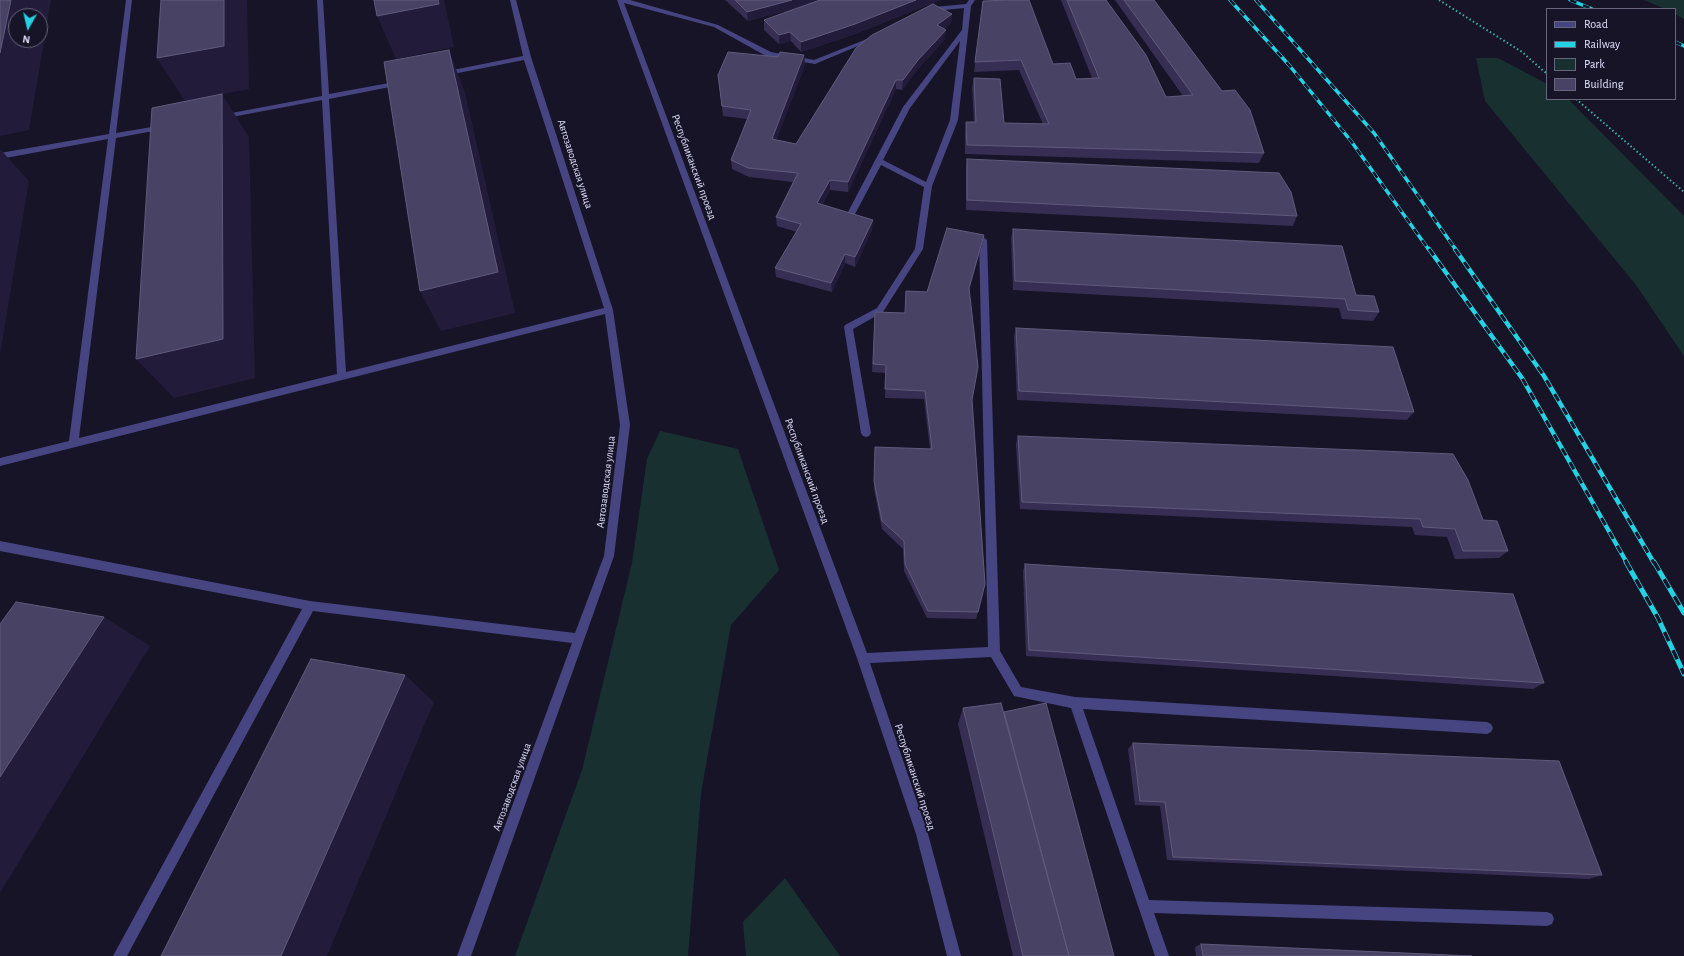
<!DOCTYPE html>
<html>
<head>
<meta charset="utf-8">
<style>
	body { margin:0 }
	#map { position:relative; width:1684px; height:956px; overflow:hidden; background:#171428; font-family:"Alegreya Sans",sans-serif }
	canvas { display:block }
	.legend { position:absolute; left:1546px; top:8px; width:130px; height:92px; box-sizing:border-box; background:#171428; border:1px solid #68657c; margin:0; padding:5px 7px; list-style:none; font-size:12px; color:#e1dffb }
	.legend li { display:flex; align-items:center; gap:8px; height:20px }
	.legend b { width:20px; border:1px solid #68657c }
	.north { position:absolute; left:8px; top:8px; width:40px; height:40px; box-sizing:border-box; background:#171428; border:1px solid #68657c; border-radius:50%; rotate:188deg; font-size:11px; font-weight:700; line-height:16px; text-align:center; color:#e1dffb }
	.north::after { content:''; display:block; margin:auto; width:14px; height:18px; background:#23d3e3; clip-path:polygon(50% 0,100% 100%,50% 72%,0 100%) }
</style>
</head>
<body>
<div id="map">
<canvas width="1684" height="956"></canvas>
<ul class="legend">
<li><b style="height:5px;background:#464581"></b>Road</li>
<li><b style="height:5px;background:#23d3e3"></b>Railway</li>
<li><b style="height:11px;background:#183130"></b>Park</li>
<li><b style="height:11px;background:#484265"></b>Building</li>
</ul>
<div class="north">N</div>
</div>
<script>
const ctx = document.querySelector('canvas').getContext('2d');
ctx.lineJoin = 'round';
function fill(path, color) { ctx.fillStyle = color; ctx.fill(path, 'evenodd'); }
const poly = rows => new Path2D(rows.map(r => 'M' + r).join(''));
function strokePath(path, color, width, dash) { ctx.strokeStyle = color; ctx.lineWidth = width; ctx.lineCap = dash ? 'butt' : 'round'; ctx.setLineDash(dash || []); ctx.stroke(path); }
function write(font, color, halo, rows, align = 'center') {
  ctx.font = font + ' "Alegreya Sans",sans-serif'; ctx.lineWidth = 3.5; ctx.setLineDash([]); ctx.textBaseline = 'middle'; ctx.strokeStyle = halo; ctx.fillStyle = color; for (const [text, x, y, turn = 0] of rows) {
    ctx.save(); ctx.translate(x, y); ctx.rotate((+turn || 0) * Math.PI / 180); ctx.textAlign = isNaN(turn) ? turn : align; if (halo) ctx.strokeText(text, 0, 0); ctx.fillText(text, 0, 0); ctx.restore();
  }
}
fill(poly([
	[1644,0,1684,0,1684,19,1675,14,1675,9,1665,9],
	[1476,58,1498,58,1547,84,1547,99,1568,99,1684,216,1684,356,1636,285,1485,101],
	[660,431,738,449,779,570,731,625,701,793,688,956,515,956,582,770,632,563,647,459],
	[785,878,840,956,746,956,743,922]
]), '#183130');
strokePath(poly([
	[1439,0,1522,52,1547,74],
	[1576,99,1684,192]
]), '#40ada5', 2, [1.5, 2.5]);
fill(poly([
	[126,0,132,0,116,133,164,125,168,127,164,129,116,138,79,438,337,374,322,100,221,119,217,117,221,115,322,96,317,0,323,0,329,94,400,81,404,83,400,85,329,99,346,372,604,308,524,60,443,76,439,74,443,72,523,56,510,0,516,0,531,57,613,310,630,425,614,556,471,956,457,956,572,643,313,611,127,956,113,956,302,609,0,551,0,541,310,601,575,633,604,556,620,425,605,314,0,466,0,458,69,441,108,139,0,159,0,153,109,134,126,0],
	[617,0,630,0,718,25,771,52,814,60,872,37,877,38,815,64,766,56,714,27,624,3,867,653,988,647,979,240,983,237,987,240,1000,651,1021,687,1075,697,1487,722,1491,724,1493,728,1491,732,1487,734,1083,709,1149,900,1547,912,1552,914,1554,919,1552,924,1547,926,1154,913,1169,956,1155,956,1071,708,1014,696,991,657,870,663,928,834,961,956,947,956,916,834,857,658,617,0],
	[969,0,975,0,971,6,958,120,932,186,923,249,883,312,853,329,871,433,869,436,866,437,863,436,861,433,844,327,845,325,877,308,915,249,924,187,881,165,854,216,848,216,847,214,903,107,962,30,964,8,935,11,930,13,927,11,934,7,966,4,969,0],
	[960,41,950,120,926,182,883,160,910,108,960,41]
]), '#464581');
const railFar2 = poly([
	[1230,0,1289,65,1351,141,1429,250],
	[1256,0,1374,133,1456,250],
	[1570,0,1592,9],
	[1675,42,1684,46]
]);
const railFar1 = poly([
	[1429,249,1522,378,1627,563],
	[1455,249,1544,376,1654,563]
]);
const rail = poly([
	[1626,562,1658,618,1684,674],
	[1654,562,1684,613]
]);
strokePath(railFar2, '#23d3e3', 3.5);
strokePath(railFar1, '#23d3e3', 4.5);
strokePath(rail, '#23d3e3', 5);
strokePath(railFar2, '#171428', 2.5, [7]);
strokePath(railFar1, '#171428', 3, [8]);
strokePath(rail, '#171428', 3.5, [10]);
fill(poly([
	[725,0,940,0,855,34,801,52,791,41,779,44,764,30,764,20,794,9,748,21],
	[1061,0,1106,0,1166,97,1183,96,1115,0,1154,0,1264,153,1259,163,965,154,965,132,966,122,974,122,972,88,974,78,1004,123,1043,124,1019,70,974,72,983,1,1053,64,1076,79,1092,78],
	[952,14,951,23,944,29,945,39,917,70,902,90,896,89,848,192,830,190,822,205,872,230,855,267,845,263,832,292,776,277,775,268,797,232,777,226,776,217,793,182,749,177,732,169,731,160,747,119,723,116,718,75,778,57,804,55,805,65,776,140,796,144],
	[967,159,1297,216,1293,226,966,210,966,168],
	[1013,229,1356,295,1379,312,1373,321,1342,319,1339,308,1013,290,1011,238],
	[984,235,982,244,969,291,972,400,985,584,976,619,927,618,904,571,903,549,882,529,874,489,875,447,930,449,924,399,885,398,886,373,872,372,875,312,905,313,906,291,927,292],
	[1016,328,1414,412,1407,420,1017,400,1014,337],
	[1018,436,1483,520,1508,551,1499,558,1455,559,1447,537,1415,535,1412,527,1020,509,1016,444],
	[1025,564,1544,683,1533,689,1026,656,1023,571],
	[963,708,1004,712,1114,956,1013,956,958,724],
	[1133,743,1602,875,1589,879,1167,860,1160,806,1135,805,1128,749],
	[1201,944,1472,956,1196,956,1195,947]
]), '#362f53');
fill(poly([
	[11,0,51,0,29,130,0,136,0,53],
	[16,16,40,16,40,40,16,40],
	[224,0,247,0,249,89,185,101,157,58],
	[438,0,444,0,454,47,396,59,377,16],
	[792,0,821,0,799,8,748,21,747,12],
	[916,0,940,0,855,34,801,52,801,42],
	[952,14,951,23,936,35,937,25],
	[946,30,945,39,917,70,902,90,903,80,918,60],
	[790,32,791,41,779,44,779,35],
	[449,50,465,93,515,313,441,331,420,291],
	[804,55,805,65,773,149,772,139],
	[896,80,896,89,848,192,848,182],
	[222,94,249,137,255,378,174,398,136,359],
	[0,149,29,181,0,355],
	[830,180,830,190,817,213,817,203],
	[873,220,872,230,855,267,855,257],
	[984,235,982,244,967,297,969,288],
	[845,254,845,263,832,292,831,283],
	[104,617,150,646,0,893,0,777],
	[405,675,434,702,327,956,281,956]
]), '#221c3a');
const building = poly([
	[0,0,11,0,0,53,0,0],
	[161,0,224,0,224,46,157,58,161,0],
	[374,0,438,0,439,4,377,16,374,0],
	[735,0,792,0,747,12,735,0],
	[820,0,916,0,855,24,801,42,790,32,779,35,764,20,820,0],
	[1009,0,1029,0,1053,64,1070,63,1076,79,1099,78,1067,0,1106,0,1146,55,1166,97,1193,95,1124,0,1154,0,1222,91,1235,90,1250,110,1264,153,967,145,966,122,976,122,974,78,1000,79,1004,123,1049,124,1021,60,975,62,983,1,1009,0],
	[933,4,952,14,937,25,946,30,918,60,903,80,896,80,848,182,830,180,817,203,873,220,855,257,845,254,831,283,775,268,801,224,776,217,798,173,748,168,731,160,751,110,722,106,718,75,728,52,778,57,780,52,804,55,772,139,796,144,856,48,872,35,933,4],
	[449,50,498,272,420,291,384,62,449,50],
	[222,94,223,339,136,359,152,108,222,94],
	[967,159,1279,173,1291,192,1297,216,967,200,967,159],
	[947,228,984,235,969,288,978,367,972,400,985,584,978,612,928,611,905,564,904,541,882,521,874,481,875,447,932,449,925,391,885,389,886,365,873,364,875,312,905,313,906,291,927,292,947,228],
	[1013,229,1342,246,1356,295,1374,296,1379,312,1348,310,1345,299,1015,281,1013,229],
	[1016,328,1393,347,1414,412,1019,391,1016,328],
	[1018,436,1453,454,1468,480,1483,520,1497,521,1508,551,1463,551,1455,529,1423,527,1420,519,1022,502,1018,436],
	[1025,564,1513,594,1544,683,1029,650,1025,564],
	[16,602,104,617,0,777,0,624,16,602],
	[311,659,405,675,281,956,161,956,311,659],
	[1001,703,1069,956,1023,956,963,708,1001,703],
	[1046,703,1114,956,1069,956,1004,712,1046,703],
	[1133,743,1559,761,1602,875,1173,857,1165,802,1140,801,1133,743],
	[1201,944,1472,956,1203,956,1201,944]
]);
fill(building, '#484265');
strokePath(building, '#605b7c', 1);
write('11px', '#e1dffb', '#171428', [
	["Автозаводская улица",575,164,72],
	["Республиканский проезд",694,167,70],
	["Республиканский проезд",807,471,70],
	["Автозаводская улица",606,482,-83],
	["Республиканский проезд",915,777,72],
	["Автозаводская улица",512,787,-70]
]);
</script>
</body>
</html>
